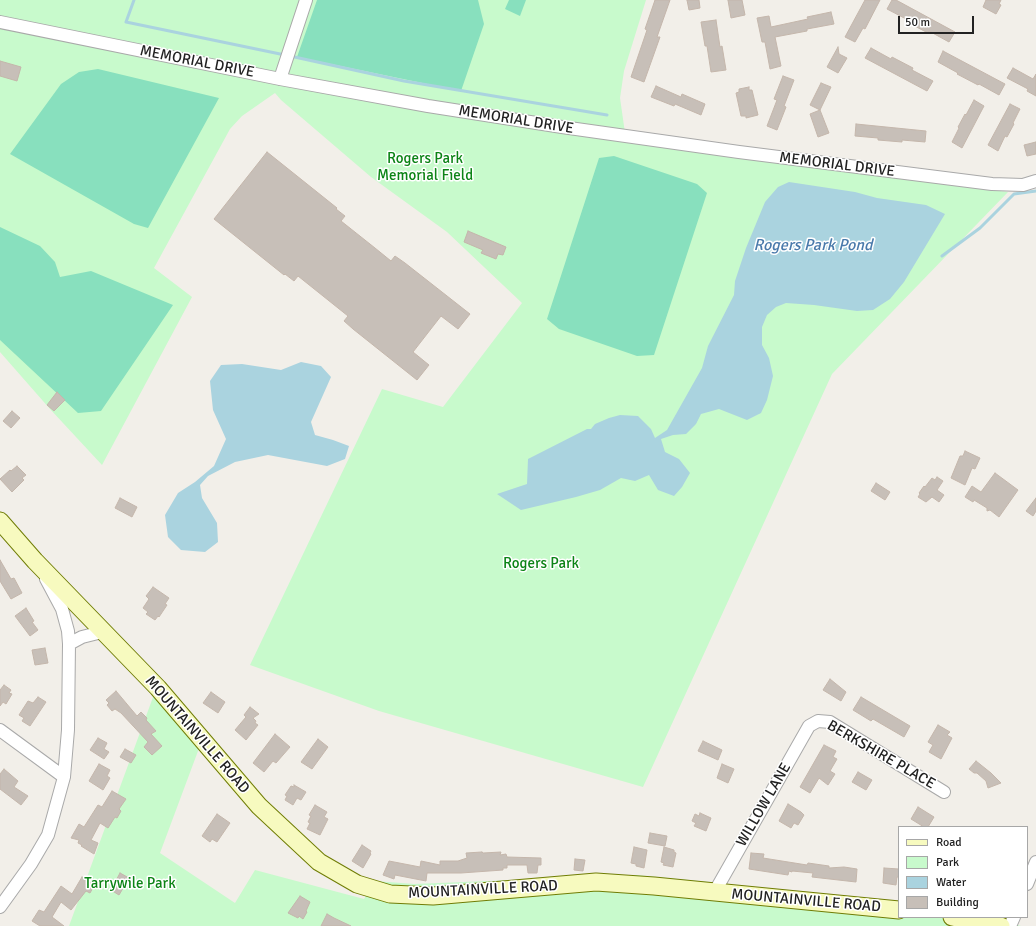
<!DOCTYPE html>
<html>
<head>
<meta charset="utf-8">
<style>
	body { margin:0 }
	#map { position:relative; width:1036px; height:926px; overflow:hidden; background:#f2efe9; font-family:Signika,sans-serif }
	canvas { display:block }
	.legend { position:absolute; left:898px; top:826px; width:130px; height:92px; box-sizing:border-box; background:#fff; border:1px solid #a7a7a7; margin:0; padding:5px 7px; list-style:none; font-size:12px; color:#222 }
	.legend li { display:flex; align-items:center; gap:8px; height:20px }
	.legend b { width:20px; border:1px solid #a7a7a7 }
	.scale { position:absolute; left:898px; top:16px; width:76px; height:18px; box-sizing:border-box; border:2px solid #222; border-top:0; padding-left:5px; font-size:12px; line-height:14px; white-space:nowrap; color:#222; -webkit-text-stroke:3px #fff; paint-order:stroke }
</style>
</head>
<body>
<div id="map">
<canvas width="1036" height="926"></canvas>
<ul class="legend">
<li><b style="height:5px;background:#f7fabf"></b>Road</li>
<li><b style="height:11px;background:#c8facc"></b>Park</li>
<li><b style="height:11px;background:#aad3df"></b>Water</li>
<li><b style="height:11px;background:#c7bfb8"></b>Building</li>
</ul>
<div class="scale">50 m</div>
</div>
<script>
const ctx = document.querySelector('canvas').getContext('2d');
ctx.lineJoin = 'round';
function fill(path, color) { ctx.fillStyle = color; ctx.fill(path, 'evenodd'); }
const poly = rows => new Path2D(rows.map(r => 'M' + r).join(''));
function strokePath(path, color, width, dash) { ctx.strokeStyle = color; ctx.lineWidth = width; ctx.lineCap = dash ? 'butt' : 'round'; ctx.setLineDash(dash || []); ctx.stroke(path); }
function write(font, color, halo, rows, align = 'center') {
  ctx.font = font + ' Signika,sans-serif'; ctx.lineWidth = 3; ctx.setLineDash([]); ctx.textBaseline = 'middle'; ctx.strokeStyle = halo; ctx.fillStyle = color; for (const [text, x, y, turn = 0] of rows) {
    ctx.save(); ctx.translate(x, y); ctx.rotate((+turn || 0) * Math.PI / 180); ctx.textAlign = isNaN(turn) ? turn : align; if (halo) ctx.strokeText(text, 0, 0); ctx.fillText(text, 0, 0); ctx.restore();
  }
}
fill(poly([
	[0,0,646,0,624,71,620,98,626,140,719,155,1008,192,832,374,643,787,379,711,250,665,382,389,443,407,522,303,447,232,371,177,281,100,275,93,242,116,230,129,154,268,192,297,102,465,50,409,0,352],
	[156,689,201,743,160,853,235,903,255,870,364,899,375,881,414,884,636,875,709,882,879,902,899,917,976,917,1004,921,1021,926,69,926]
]), '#c8facc');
fill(poly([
	[317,0,478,0,484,24,461,91,297,57],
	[509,0,526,0,520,16,505,9],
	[98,69,219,98,148,228,134,224,10,154,61,84,79,72],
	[614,156,697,184,707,193,654,355,637,356,559,329,547,319,599,158],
	[0,227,40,246,55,262,60,277,91,271,173,305,101,411,78,413,0,340]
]), '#88e0be');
fill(poly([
	[789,182,855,192,877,198,926,205,945,214,904,282,890,299,873,310,857,311,814,305,786,303,776,307,767,315,762,327,762,345,769,358,773,376,767,400,761,413,747,420,719,409,701,414,696,424,686,434,673,435,661,439,665,452,679,459,690,473,682,487,674,496,658,490,649,475,635,481,621,478,600,490,576,497,521,510,497,494,527,484,528,459,587,429,591,429,595,424,609,418,620,415,638,416,651,429,655,438,667,430,702,368,708,346,734,295,735,281,746,248,765,202,778,187],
	[301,362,321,366,331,377,311,422,315,435,333,440,349,446,345,459,327,466,268,455,235,462,208,476,200,485,202,498,217,523,218,542,205,552,181,550,168,537,165,515,178,493,195,482,214,466,226,439,213,410,210,381,221,365,242,364,281,370]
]), '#aad3df');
strokePath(poly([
	[134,0,126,22,285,55],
	[290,56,404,81,607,115],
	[942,256,980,228,1014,194,1036,191]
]), '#aad3df', 3);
const building = poly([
	[655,0,670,0,657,37,660,37,644,82,631,77,647,30,645,29,655,0],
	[687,0,699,0,700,8,689,10,687,0],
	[728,0,742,0,745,15,731,18,728,0],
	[865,0,880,0,865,29,863,28,855,42,845,37,865,0],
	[892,0,896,0,955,32,949,42,929,31,928,33,907,22,908,20,887,9,892,0],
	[986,0,1001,0,999,4,1001,5,996,14,983,7,986,0],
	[831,12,834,24,807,29,807,31,775,37,781,66,770,69,765,42,762,42,757,18,769,16,771,27,808,19,807,17,831,12],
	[716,20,720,47,722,46,726,70,711,72,707,46,705,46,701,22,716,20],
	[838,47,839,54,847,58,838,73,827,67,838,47],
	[871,48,891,59,892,57,913,68,912,70,933,81,927,91,865,58,871,48],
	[943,51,1005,84,999,95,979,84,978,85,957,74,958,73,938,62,943,51],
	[0,61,21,67,17,81,0,76,0,61],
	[1013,68,1033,79,1036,74,1036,96,1027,91,1028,89,1007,78,1013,68],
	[783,76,794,80,784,106,786,107,777,130,767,126,777,100,774,99,783,76],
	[821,83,831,87,820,110,810,105,821,83],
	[656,86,681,97,682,94,705,104,701,115,675,104,674,106,651,97,656,86],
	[749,87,749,90,752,90,758,115,746,118,746,116,741,116,736,93,739,92,739,89,749,87],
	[974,100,984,106,962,148,952,142,959,128,958,127,965,114,966,115,974,100],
	[1010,104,1020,109,1013,123,1014,124,1007,137,1005,136,998,151,988,145,1010,104],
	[820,110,829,133,818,137,810,114,820,110],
	[856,124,926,131,925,142,902,140,902,142,878,140,878,138,855,136,856,124],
	[1036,142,1036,154,1027,156,1024,145,1036,142],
	[267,152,337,208,336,209,345,216,341,221,375,248,391,261,395,256,405,263,470,314,458,329,441,316,413,352,429,365,417,380,353,329,344,321,348,316,298,276,294,281,285,274,284,275,214,219,267,152],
	[468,231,506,247,503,255,498,254,496,259,481,253,483,250,464,242,468,231],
	[57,392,65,400,54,411,47,405,57,392],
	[12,411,20,418,11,428,3,421,12,411],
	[965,451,980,458,975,469,972,468,965,485,951,478,960,456,963,456,965,451],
	[17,466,26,475,22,478,24,480,12,492,0,479,10,470,11,471,17,466],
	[995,473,1018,490,999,517,990,510,987,511,987,508,974,500,973,502,965,497,972,486,981,492,995,473],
	[937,477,943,481,937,490,944,495,939,502,932,497,926,502,918,497,920,494,919,493,924,486,925,487,932,478,935,480,937,477],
	[876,483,890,492,885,500,871,491,876,483],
	[120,498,137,507,132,517,115,508,120,498],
	[1036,498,1036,511,1033,516,1026,511,1036,498],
	[0,560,11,579,14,578,22,593,11,599,0,581,0,560],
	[153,587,169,598,165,604,167,605,159,617,158,616,155,620,146,614,148,612,143,608,149,599,146,596,153,587],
	[26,608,34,621,32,622,38,630,30,636,15,616,26,608],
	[45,648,48,663,35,665,32,650,45,648],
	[830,679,846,692,841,701,823,690,830,679],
	[4,685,11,690,9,693,12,694,6,704,3,702,0,706,0,690,4,685],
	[116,691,137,716,141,712,147,718,146,720,156,731,151,734,162,746,152,755,144,747,148,742,121,713,115,709,112,711,107,705,109,703,106,700,116,691],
	[211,692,225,702,218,713,203,703,211,692],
	[38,697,46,702,30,726,22,721,24,718,19,715,28,701,33,703,38,697],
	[861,697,910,726,904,737,873,719,871,721,853,710,861,697],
	[250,707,259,714,253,718,256,721,255,723,258,725,246,740,235,730,246,717,244,715,250,707],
	[938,725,950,732,947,735,952,738,941,759,929,752,933,745,928,742,938,725],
	[275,734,290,747,276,763,273,761,264,772,253,763,275,734],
	[98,738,107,743,104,749,109,752,104,759,90,750,98,738],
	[318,739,328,747,312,769,301,762,318,739],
	[703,741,722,750,718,760,698,751,703,741],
	[824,745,836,751,833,757,837,759,830,771,835,774,828,785,819,778,810,793,800,787,824,745],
	[125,749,136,755,131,763,120,757,125,749],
	[976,761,991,773,1001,783,988,788,986,781,977,773,974,773,969,769,976,761],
	[99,764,110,770,107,776,110,778,103,790,89,781,99,764],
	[722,764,734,769,728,783,717,778,722,764],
	[4,769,18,781,14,787,28,796,21,805,0,789,0,774,4,769],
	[858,772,872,780,866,790,852,782,858,772],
	[294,785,306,792,301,800,297,798,293,805,285,800,287,796,285,795,291,786,294,787,294,785],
	[112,791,126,799,119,809,121,811,117,818,115,817,108,828,100,823,91,840,98,843,94,854,81,846,82,845,78,843,79,840,71,838,79,824,84,827,98,805,102,807,112,791],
	[788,804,801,812,804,815,798,825,794,823,791,828,779,821,788,804],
	[315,805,327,812,324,817,328,819,320,835,307,829,310,823,308,822,311,816,309,815,315,805],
	[918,807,934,817,928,827,924,827,911,819,918,807],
	[700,813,711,818,706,831,694,826,696,823,692,821,695,814,699,816,700,813],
	[217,814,230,823,217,842,212,839,210,842,202,836,217,814],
	[650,833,667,836,665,846,648,843,650,833],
	[362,845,371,851,370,853,371,854,363,868,352,861,362,845],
	[634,847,647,850,644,868,636,866,636,864,631,863,634,847],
	[664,847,674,850,674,852,676,853,673,867,663,865,664,863,661,862,664,847],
	[482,852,483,853,501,852,500,855,506,854,507,857,541,858,541,865,538,865,537,873,528,873,527,865,507,865,507,868,503,868,503,870,461,873,427,873,426,881,395,875,394,879,383,875,389,861,420,867,421,861,440,865,440,861,458,861,467,858,466,853,482,852],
	[751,853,764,854,763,858,807,865,808,863,829,866,829,868,844,867,857,869,856,882,812,877,813,873,792,871,792,872,789,871,788,875,749,869,751,853],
	[575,859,585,860,583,871,574,870,575,859],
	[884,868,899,869,899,877,897,877,896,885,883,883,884,868],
	[120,873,129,878,119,895,111,890,120,873],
	[82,877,95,884,90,893,86,891,71,910,61,902,52,917,64,926,40,926,32,921,39,910,44,912,61,886,72,894,82,877],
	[300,896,310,902,306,911,307,912,303,919,299,916,298,918,288,913,300,896],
	[327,914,334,918,351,926,321,926,327,914]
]);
fill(building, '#c7bfb8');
strokePath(building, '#c4b6ab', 1);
const street = poly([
	[0,22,280,79,428,106,562,127,739,152,992,184,1023,185,1036,181],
	[280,79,306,0],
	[69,644,82,637,102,632],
	[0,730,64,777],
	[1027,884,1036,862],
	[714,893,809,726,818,721,830,722,944,792],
	[0,907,31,864,48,835,64,777,68,730,69,644,68,631,62,609,46,579],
	[1010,926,1014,917]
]);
const secondary = poly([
	[0,521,35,561,158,688,259,806,319,862,357,884,390,894,433,896,596,882,654,886,899,910],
	[952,917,1001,926]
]);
strokePath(street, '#a9a9a9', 14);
strokePath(secondary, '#707d05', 19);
strokePath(street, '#fff', 12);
strokePath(secondary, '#f7fabf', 17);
write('15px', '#222', '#fff', [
	["MEMORIAL DRIVE",197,62,11],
	["MEMORIAL DRIVE",516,120,9],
	["MEMORIAL DRIVE",837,165,7],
	["MOUNTAINVILLE ROAD",197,735,49],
	["BERKSHIRE PLACE",881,755,30],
	["WILLOW LANE",764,805,-60],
	["MOUNTAINVILLE ROAD",483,890,-3],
	["MOUNTAINVILLE ROAD",806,901,5]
]);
write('15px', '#0c8416', '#fff', [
	["Rogers Park",425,159],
	["Memorial Field",425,176],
	["Rogers Park",541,564],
	["Tarrywile Park",130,884]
]);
write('italic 16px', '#4a7aab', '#fff', [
	["Rogers Park Pond",813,246]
]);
</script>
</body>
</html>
